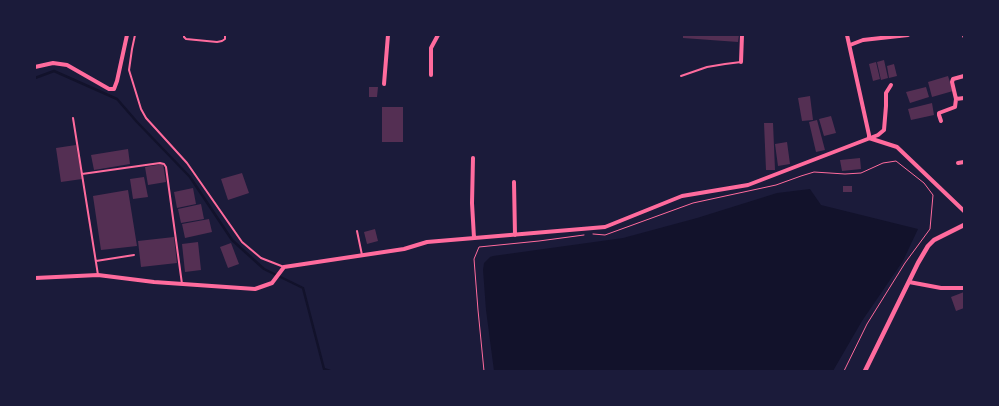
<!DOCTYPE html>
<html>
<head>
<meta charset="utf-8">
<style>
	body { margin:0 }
	#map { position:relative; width:999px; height:406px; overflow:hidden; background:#1b1b3a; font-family:"Alegreya Sans",sans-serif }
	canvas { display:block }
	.frame { position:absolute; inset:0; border:36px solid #1b1b3a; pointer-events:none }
</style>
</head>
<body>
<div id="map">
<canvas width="999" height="406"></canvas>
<div class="frame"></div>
</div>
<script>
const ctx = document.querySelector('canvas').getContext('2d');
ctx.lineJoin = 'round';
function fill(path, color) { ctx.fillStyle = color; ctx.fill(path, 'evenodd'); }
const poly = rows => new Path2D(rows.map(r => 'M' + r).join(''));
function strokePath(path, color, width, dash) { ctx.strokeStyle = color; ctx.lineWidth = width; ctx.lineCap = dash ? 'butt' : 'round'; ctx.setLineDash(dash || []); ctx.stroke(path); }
fill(poly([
	[810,189,821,205,918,229,903,261,862,321,833,371,494,371,486,310,483,270,484,263,490,257,493,256,623,238,697,218,777,193]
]), '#12122b');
strokePath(poly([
	[35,78,54,71,117,99,137,122,190,177,232,240,264,269,303,288,324,369,330,371]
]), '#12122b', 2.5);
fill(poly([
	[683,35,739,35,738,42,683,38],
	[884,60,888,78,881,80,877,62],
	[876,62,880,79,873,81,869,64],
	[894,64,897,76,889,78,887,66],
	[948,76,953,91,932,97,928,82],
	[369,87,378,87,377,97,369,97],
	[926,87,929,97,910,103,906,92],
	[810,96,813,120,802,121,798,98],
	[932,103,934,115,911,120,908,109],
	[382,107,403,107,403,142,382,142],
	[831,116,836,133,824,136,819,119],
	[817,120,825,150,816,152,809,122],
	[764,123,773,123,775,170,766,170],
	[787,142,790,164,778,166,775,144],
	[76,145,82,179,61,182,56,148],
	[128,149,130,164,94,170,91,155],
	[860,158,861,169,842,171,840,160],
	[163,164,166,182,148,185,145,167],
	[242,173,249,193,228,200,221,179],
	[144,177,148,197,133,199,130,179],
	[843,186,852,186,852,192,843,192],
	[193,188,196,204,177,208,174,192],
	[128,190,137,246,101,250,93,196],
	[201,204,204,219,181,223,178,209],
	[209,219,212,232,185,238,182,224],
	[375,229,378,241,367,244,364,232],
	[174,237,177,263,141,267,138,241],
	[198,242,201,270,185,272,182,244],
	[231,243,239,264,228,268,220,247],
	[964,292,964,308,956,311,951,297]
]), '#542f53');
strokePath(poly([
	[593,234,605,235,693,203,776,185,801,176,814,172,845,174,861,173,883,163,896,161,924,183,933,195,930,229,905,263,867,324,844,371],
	[484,371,478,310,474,259,479,247,539,241,584,235]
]), '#ff6b9d', 1);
strokePath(poly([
	[135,35,132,49,129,70,141,109,146,118,187,163,242,242,261,258,284,267],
	[184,35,184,37,186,39,217,42,222,41,225,39,225,35],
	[681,76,707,67,725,64,741,62],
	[73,118,98,275],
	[82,174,160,163,164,164,166,167,182,284],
	[357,231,362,255],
	[96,261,134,255]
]), '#ff6b9d', 2);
strokePath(poly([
	[847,35,869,135,869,138],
	[964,35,964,36],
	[850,45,863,40,908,35],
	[741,62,742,35],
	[35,67,53,63,67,65,109,89,114,89,117,81,127,35],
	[431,75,431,48,438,35],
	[384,84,388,35],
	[956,99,952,82,953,79,964,76],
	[941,121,939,115,939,113,955,107,956,99,964,98],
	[869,138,897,147,964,211],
	[473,158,472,203,474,238],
	[958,163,964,162],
	[514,182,515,235],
	[35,278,98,275,154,282,255,289,272,283,284,267,404,249,427,242,605,227,682,196,748,185,878,135,884,130,886,106,886,93,891,85],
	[909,282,941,288,964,288]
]), '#ff6b9d', 4);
strokePath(poly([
	[865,371,918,263,928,246,934,240,964,225]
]), '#ff6b9d', 4.5);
</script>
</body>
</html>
